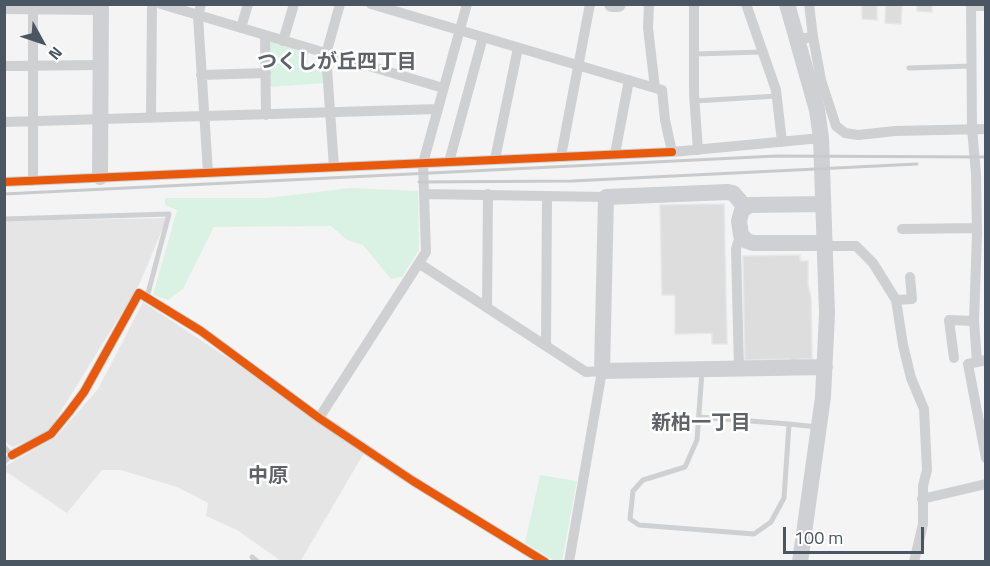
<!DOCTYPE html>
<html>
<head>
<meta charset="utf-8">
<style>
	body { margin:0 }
	#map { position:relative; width:990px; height:566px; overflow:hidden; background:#f4f4f4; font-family:"Titillium Web",sans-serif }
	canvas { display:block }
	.frame { position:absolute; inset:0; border:6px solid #4a5661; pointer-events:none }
	.north { position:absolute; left:12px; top:12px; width:60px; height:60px; -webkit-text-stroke:4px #fff; paint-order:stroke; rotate:130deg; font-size:16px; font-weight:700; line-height:24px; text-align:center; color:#4a5661 }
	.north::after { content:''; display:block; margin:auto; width:21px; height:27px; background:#4a5661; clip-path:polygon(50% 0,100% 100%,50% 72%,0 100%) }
	.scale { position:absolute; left:783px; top:527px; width:141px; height:27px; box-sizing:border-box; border:3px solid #4a5661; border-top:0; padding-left:8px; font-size:18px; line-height:21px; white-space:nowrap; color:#4a5661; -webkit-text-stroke:4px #fff; paint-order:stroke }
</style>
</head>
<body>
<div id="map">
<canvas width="990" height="566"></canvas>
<div class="frame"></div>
<div class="north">N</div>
<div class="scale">100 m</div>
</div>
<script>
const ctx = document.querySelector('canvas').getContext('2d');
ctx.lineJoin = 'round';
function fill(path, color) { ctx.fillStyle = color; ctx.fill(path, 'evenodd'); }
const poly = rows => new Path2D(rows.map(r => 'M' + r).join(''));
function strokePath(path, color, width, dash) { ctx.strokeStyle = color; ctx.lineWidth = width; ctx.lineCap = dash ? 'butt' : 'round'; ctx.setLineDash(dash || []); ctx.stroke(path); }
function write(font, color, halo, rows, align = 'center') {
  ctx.font = font + ' "Titillium Web","Noto Sans JP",sans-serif'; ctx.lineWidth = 5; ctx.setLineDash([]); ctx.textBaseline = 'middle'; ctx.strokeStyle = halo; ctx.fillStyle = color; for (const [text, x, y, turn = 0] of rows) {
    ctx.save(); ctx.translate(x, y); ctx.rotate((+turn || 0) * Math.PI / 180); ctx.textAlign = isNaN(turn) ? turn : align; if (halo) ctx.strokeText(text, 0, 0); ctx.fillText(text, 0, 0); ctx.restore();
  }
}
fill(poly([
	[167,218,139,285,48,432,13,447,4,441,4,221],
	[143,302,263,381,364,453,300,562,281,561,237,530,206,516,208,503,177,487,121,470,102,470,67,513,5,471,4,467,56,437,98,389]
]), '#e6e5e6');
fill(poly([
	[271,41,308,52,307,66,323,65,325,83,269,87,268,43],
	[350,188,418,191,419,250,402,277,391,279,363,245,347,240,331,226,214,227,183,289,168,300,153,295,177,210,165,205,165,198,267,198],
	[540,475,577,481,562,561,555,561,525,543]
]), '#d9f2e3');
const building = poly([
	[862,4,877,4,877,20,862,19,862,4],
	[886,4,902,4,901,24,885,23,886,4],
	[917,4,932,4,932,12,917,11,917,4],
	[724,204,727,344,712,344,712,333,675,334,675,295,662,295,660,205,724,204],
	[800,255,800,261,808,261,808,285,811,298,812,359,797,359,797,362,790,362,790,359,745,360,743,256,800,255]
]);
fill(building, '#ddddde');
strokePath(building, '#e5e6e7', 1.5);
strokePath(poly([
	[694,54,763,52],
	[909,68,971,66],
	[695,101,777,96],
	[4,219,169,214,147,297],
	[699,417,789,424,784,498,771,522,754,534,639,525,630,519,633,491,643,480,685,467,697,440,702,371],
	[789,424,818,427],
	[4,447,12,455,4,462],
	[252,557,258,562]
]), '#ced0d2', 5);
strokePath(poly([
	[33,4,33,181],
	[161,4,443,88],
	[201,4,198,16,208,173],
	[371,4,655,88],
	[649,4,648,28,655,88,662,90,665,120,672,152,821,138],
	[694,4,694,94,698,150],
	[746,4,776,90,782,142],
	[809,4,813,37],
	[971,4,972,128,976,174,977,233,974,321,977,362,986,360],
	[971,6,986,6],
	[4,9,101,10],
	[241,28,248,4],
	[265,36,266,115],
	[798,39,813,37,821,80,836,126,845,133,858,135,895,131,986,129],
	[283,41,294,4],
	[4,66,100,65],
	[201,75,266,73],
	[151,118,152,4],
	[4,122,438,109],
	[615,154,629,80],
	[561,156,590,4],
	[495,159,518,48],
	[449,162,483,37],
	[334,167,326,54,340,4],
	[4,182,672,152],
	[424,194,606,197],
	[902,229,977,228],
	[824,243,831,246,856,246,873,263,896,300,903,345,911,378,924,409,927,470,923,486,923,524,914,562],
	[420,264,586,372,602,371,569,562],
	[896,300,912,299,910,277],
	[487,308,488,194],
	[546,346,547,196],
	[954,358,949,320,974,321],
	[977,362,968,364,986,458],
	[739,369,736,249,738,242,743,238],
	[319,418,426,252,423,163,467,4],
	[12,455,51,434,69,412,84,392,139,293,201,331,319,418,413,481,545,562],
	[922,499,986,484]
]), '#ced0d2', 10);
strokePath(poly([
	[612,4,618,4],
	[787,4,817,110,821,138,827,314,823,397,800,562],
	[100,177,101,4],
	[823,204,750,205,742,210,739,221,741,235,747,241,753,243,824,243],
	[745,207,733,193,728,192,606,197,602,371,825,367]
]), '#ced0d4', 16);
strokePath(poly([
	[419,182,572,181,917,164],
	[4,194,776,156,986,157]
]), '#c9cacc', 3);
strokePath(poly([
	[4,182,672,152],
	[12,455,51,434,69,412,84,392,139,293,201,331,319,418,413,481,545,562]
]), '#e8590c', 8);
write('bold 20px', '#5f6368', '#fff', [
	["つくしが丘四丁目",337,63],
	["新柏一丁目",701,424],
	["中原",268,477]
]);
</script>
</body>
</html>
